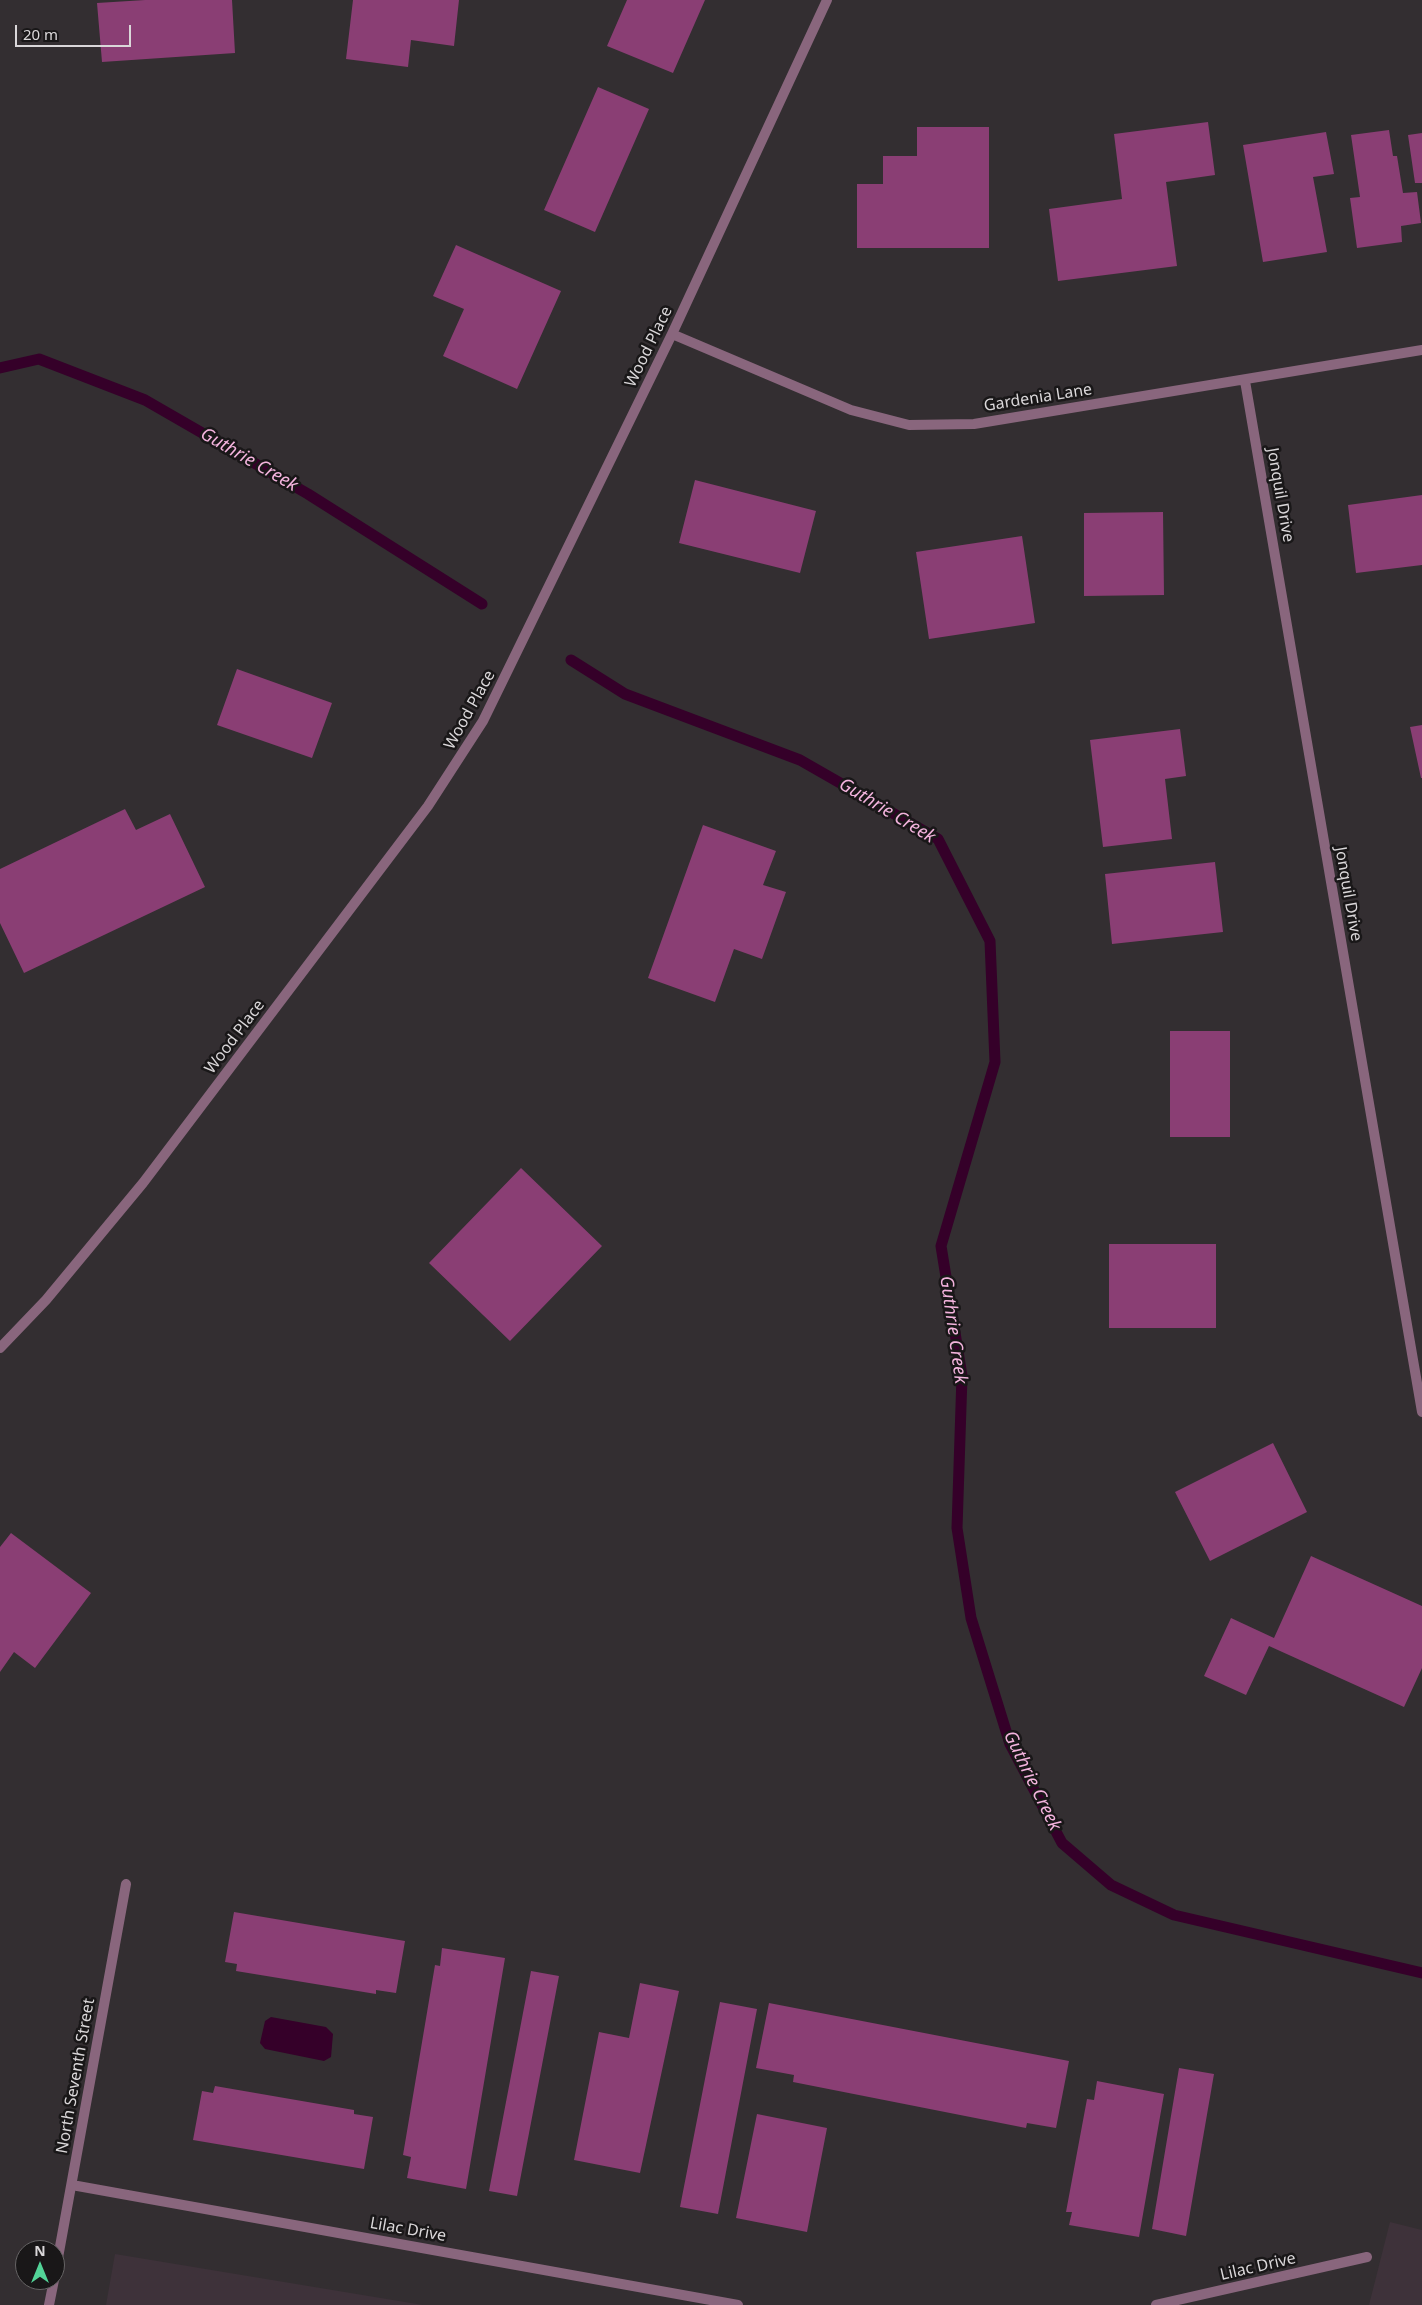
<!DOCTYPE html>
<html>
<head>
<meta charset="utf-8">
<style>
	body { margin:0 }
	#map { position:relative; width:1422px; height:2305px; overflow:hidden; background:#332e31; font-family:"Noto Sans",sans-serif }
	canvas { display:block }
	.north { position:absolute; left:15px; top:2240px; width:50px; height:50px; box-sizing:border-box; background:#191718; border:1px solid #666465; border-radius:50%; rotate:0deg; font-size:14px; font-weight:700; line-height:20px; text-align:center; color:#dad7d9 }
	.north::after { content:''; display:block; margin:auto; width:18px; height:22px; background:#52d397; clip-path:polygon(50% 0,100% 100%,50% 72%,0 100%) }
	.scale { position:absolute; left:15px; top:25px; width:116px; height:22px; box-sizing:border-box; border:2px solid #dad7d9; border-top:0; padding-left:6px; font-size:15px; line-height:18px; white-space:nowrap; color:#dad7d9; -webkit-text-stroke:4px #191718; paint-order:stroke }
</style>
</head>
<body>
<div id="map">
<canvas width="1422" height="2305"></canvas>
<div class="north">N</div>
<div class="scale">20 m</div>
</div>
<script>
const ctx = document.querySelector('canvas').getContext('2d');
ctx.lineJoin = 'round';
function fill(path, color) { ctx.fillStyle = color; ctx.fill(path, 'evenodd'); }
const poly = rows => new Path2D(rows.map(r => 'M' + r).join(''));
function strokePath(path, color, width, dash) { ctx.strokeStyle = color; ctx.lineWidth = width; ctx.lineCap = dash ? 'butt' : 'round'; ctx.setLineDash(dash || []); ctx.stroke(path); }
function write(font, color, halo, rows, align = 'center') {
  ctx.font = font + ' "Noto Sans",sans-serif'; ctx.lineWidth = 5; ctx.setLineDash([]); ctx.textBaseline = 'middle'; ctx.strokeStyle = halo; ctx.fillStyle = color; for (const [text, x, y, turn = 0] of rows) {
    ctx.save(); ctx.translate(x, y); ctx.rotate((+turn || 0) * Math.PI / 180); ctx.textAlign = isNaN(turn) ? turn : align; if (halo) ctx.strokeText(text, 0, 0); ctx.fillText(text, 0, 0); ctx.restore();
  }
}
fill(poly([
	[1390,2222,1422,2230,1422,2305,1369,2305],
	[115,2254,423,2305,106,2305]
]), '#3e323a');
fill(poly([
	[271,2017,326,2027,333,2034,331,2057,324,2061,265,2049,260,2043,265,2021]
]), '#350029');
strokePath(poly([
	[0,368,39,359,145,400,308,494,482,604],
	[571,660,625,694,800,760,938,839,990,941,995,1062,941,1246,962,1376,957,1528,971,1618,1010,1744,1062,1843,1111,1885,1174,1915,1422,1973]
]), '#350029', 11);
fill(poly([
	[145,0,232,0,235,53,102,62,97,3],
	[353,0,459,0,454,46,411,40,408,67,346,59],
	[627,0,705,0,673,73,607,46],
	[598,87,649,109,595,232,544,210],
	[1208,122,1215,175,1166,182,1177,266,1058,281,1049,209,1122,199,1114,134],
	[917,127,989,127,989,248,857,248,857,184,883,184,883,156,917,156],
	[1389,130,1393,156,1397,156,1403,193,1417,192,1421,223,1401,226,1402,242,1357,248,1350,198,1360,197,1351,135],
	[1326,132,1334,174,1313,177,1327,252,1263,262,1243,145],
	[1422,133,1422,183,1415,183,1408,135],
	[456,245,561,291,517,389,443,356,464,309,433,296],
	[695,480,816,511,800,573,679,543],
	[1422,495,1422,565,1356,573,1348,505],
	[1163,512,1164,595,1084,596,1084,513],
	[1022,536,1035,623,929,639,916,552],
	[237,669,332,703,312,758,217,725],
	[1422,725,1422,778,1421,778,1410,727],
	[1180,729,1186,776,1165,779,1172,839,1103,847,1090,740],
	[125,809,136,830,170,814,205,887,24,973,0,923,0,869],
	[703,825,776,851,763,885,786,892,762,959,734,949,715,1002,648,978],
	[1215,862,1223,932,1112,944,1105,874],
	[1170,1031,1230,1031,1230,1137,1170,1137],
	[521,1168,602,1246,510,1341,429,1263],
	[1109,1244,1216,1244,1216,1328,1109,1328],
	[1273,1443,1307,1512,1210,1561,1175,1492],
	[11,1533,91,1593,35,1668,14,1652,0,1672,0,1547],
	[1311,1556,1422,1606,1422,1668,1404,1707,1269,1646,1246,1695,1204,1676,1231,1618,1274,1638],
	[234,1912,405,1941,396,1993,376,1990,376,1994,236,1971,237,1964,225,1962],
	[442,1948,505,1958,466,2189,407,2178,411,2157,403,2155,435,1965,440,1966],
	[531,1971,559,1976,517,2196,489,2191],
	[640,1983,679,1991,640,2173,574,2160,599,2032,629,2038],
	[720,2002,757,2009,718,2214,680,2207],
	[769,2003,1069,2061,1056,2128,1027,2123,1026,2128,793,2082,794,2075,756,2068],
	[1179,2068,1214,2074,1186,2236,1152,2229],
	[1097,2081,1164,2094,1139,2237,1069,2225,1072,2212,1066,2212,1087,2099,1094,2100],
	[215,2086,354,2110,354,2114,373,2117,364,2169,193,2140,202,2091,213,2093],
	[757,2114,827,2128,807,2232,736,2218]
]), '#8a3e74');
strokePath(poly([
	[672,334,851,410,909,425,974,424,1422,350],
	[1245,381,1422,1412],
	[0,1348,46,1300,143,1183,428,806,483,721,672,334,827,0],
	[72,2185,738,2305],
	[55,2274,126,1884],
	[49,2305,54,2280],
	[1156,2305,1367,2257]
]), '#89667d', 10);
write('16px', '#dad7d9', '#191718', [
	["Wood Place",649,347,-64],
	["Gardenia Lane",1038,398,-9],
	["Jonquil Drive",1280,495,80],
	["Wood Place",470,710,-61],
	["Jonquil Drive",1348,894,80],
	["Wood Place",235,1037,-53],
	["North Seventh Street",76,2076,-80],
	["Lilac Drive",408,2230,10],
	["Lilac Drive",1258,2267,-13]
]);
write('italic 18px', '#f3b3dd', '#191718', [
	["Guthrie Creek",249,460,30],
	["Guthrie Creek",887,811,31],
	["Guthrie Creek",953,1330,82],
	["Guthrie Creek",1032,1781,64]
]);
</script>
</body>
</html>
